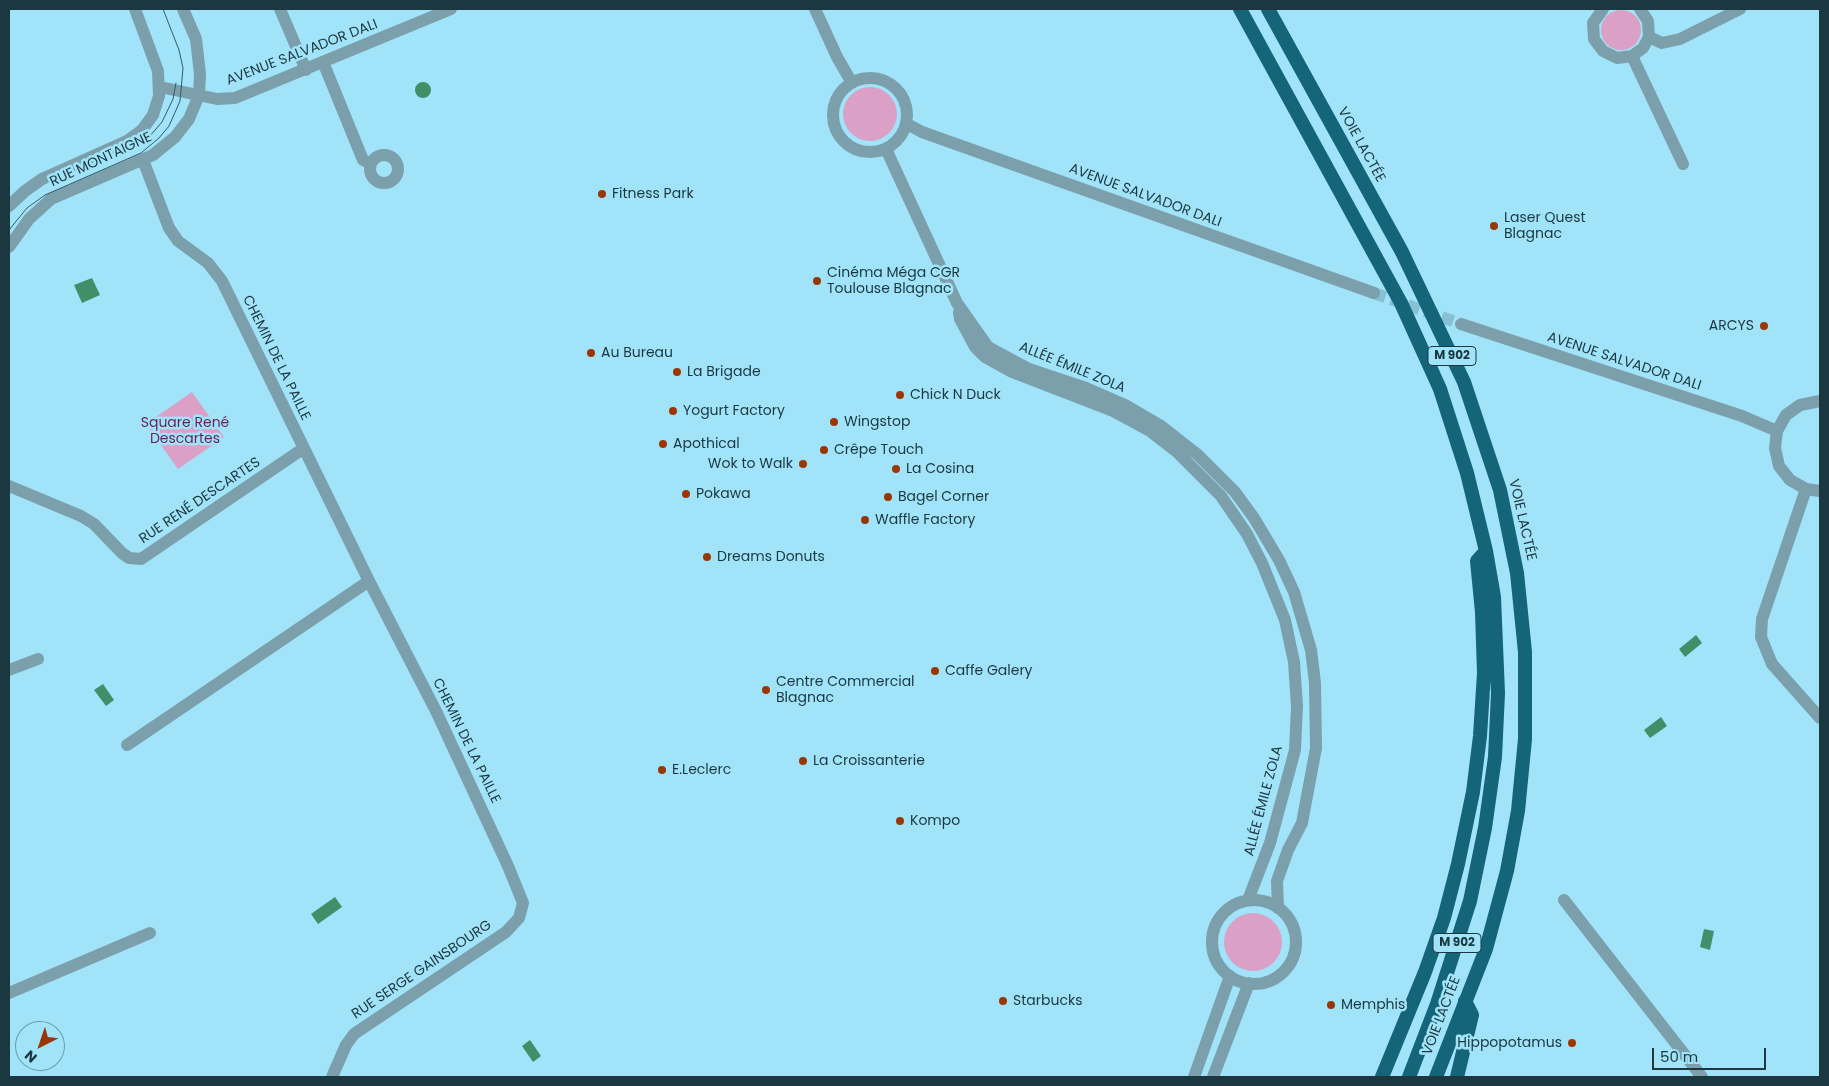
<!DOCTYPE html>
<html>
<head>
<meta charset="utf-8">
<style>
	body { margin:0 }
	#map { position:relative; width:1829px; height:1086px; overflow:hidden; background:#a1e3f9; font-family:Poppins,sans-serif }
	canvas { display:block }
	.frame { position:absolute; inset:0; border:10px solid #1b373f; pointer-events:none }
	.north { position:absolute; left:15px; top:1021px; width:50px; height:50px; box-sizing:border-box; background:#a1e3f9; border:1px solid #6b9eaf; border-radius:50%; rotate:221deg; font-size:14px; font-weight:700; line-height:20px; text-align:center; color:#1b373f }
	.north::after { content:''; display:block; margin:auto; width:18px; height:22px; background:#9a3603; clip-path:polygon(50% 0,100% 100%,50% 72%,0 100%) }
	.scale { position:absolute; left:1652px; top:1048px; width:114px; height:22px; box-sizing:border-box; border:2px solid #1b373f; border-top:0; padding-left:6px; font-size:15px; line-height:18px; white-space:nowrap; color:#1b373f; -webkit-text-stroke:4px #a1e3f9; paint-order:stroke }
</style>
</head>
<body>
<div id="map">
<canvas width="1829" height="1086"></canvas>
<div class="frame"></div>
<div class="north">N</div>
<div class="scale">50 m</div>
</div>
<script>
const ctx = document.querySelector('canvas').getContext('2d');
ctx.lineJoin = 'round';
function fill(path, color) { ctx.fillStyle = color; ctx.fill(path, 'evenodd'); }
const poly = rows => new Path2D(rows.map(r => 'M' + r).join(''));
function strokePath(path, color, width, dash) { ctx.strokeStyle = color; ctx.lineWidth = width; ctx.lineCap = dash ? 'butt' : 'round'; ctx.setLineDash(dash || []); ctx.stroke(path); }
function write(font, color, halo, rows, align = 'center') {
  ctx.font = font + ' Poppins,sans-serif'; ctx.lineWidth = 5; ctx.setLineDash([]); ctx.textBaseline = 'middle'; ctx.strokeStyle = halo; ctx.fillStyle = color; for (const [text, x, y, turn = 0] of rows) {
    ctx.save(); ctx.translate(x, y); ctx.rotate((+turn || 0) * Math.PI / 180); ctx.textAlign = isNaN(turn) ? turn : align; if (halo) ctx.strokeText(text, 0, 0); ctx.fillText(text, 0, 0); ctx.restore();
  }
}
fill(poly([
	'1601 30a20 20 0 1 1 40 0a20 20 0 1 1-40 0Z',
	'843 114a27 27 0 1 1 54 0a27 27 0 1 1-54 0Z',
	[192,392,224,437,178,469,146,424],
	'1224 942a29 29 0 1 1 58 0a29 29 0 1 1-58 0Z'
]), '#dba0c6');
fill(poly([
	'415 90a8 8 0 1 1 16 0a8 8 0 1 1-16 0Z',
	[92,278,100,295,82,303,74,285],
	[1696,635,1702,643,1685,657,1679,649],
	[103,684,114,700,106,706,94,690],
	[1661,717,1667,726,1650,738,1644,730],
	[335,897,342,907,318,924,311,914],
	[1704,929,1714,931,1710,950,1700,947],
	[530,1040,541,1056,533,1062,522,1046]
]), '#418e69');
strokePath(poly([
	[1374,293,1461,324]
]), '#86c1d4', 12, [12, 6]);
strokePath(poly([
	[280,9,306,70],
	[815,9,837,57,852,83],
	[1603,9,1593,23,1594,39,1603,51,1617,58,1632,56,1643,48,1649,37,1648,21,1640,9],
	[1649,37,1662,43,1680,39,1740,9],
	[1632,56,1683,164],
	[323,62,363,160,371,164],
	'833 115a37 37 0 1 1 74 0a37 37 0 1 1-74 0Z',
	[160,87,217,99,235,98,451,9],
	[907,124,922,132,1374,293],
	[886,149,957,303,988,347,1029,369,1086,388,1125,405,1161,426,1198,455,1235,492,1254,518,1279,560,1294,592,1311,650,1315,683,1316,748,1302,823,1288,850,1277,881,1278,908],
	'370 169a14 14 0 1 1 28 0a14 14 0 1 1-28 0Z',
	[143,160,169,228,178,241,208,263,222,281,369,581,436,711,508,866,523,903,519,918,506,932,354,1034,346,1045,332,1077],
	[9,206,25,191,42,179,127,141,142,130,153,115,159,96,158,71,135,9],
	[9,247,29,219,51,199,153,155,175,137,189,119,199,95,200,74,196,39,183,9],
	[959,312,960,319,975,347,985,357,1012,372,1113,411,1150,431,1177,452,1221,496,1247,534,1262,563,1285,620,1294,662,1297,706,1295,750,1270,843,1248,900],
	[1461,324,1742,416,1777,431],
	[1820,401,1800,405,1786,415,1777,431,1775,448,1779,466,1790,480,1806,489,1820,491],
	[9,486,81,516,94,524,122,553,129,558,141,559,304,448],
	[1806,489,1762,619,1761,637,1772,664,1820,718],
	[9,670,38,659],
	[127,745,369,581],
	[1564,900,1702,1077],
	'1212 942a42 42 0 1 1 84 0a42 42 0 1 1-84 0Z',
	[9,993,150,933],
	[1194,1077,1230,976],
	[1213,1077,1249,983]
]), '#7b9fab', 12);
strokePath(poly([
	[1240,9,1401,303,1440,389,1467,473,1486,551,1494,597,1498,693,1495,757,1485,828,1470,901,1437,1004,1409,1077],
	[1268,9,1402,252,1464,382,1500,490,1517,573,1525,652,1525,739,1518,811,1507,871,1486,949,1436,1077],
	[1382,1077,1425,972,1444,918,1458,864,1473,792,1480,736,1484,673,1482,612,1477,561,1486,551],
	[1457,1077,1472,1015,1465,1001]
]), '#14647a', 14);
strokePath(poly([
	[133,149,149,137,162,122,173,99,176,83],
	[9,230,27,208,45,195,141,153,159,138,169,126,180,101,183,68,179,50,163,9]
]), '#365a65', 1);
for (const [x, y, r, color] of [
	[602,194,5,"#9a3603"],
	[1494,226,5,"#9a3603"],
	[817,281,5,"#9a3603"],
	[1764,326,5,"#9a3603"],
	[591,353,5,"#9a3603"],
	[677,372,5,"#9a3603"],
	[900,395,5,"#9a3603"],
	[673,411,5,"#9a3603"],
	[834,422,5,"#9a3603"],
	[663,444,5,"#9a3603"],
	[824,450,5,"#9a3603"],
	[803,464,5,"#9a3603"],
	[896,469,5,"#9a3603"],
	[686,494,5,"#9a3603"],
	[888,497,5,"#9a3603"],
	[865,520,5,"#9a3603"],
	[707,557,5,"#9a3603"],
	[935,671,5,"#9a3603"],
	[766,690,5,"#9a3603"],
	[803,761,5,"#9a3603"],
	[662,770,5,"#9a3603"],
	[900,821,5,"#9a3603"],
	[1003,1001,5,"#9a3603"],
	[1331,1005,5,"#9a3603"],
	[1572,1043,5,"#9a3603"]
]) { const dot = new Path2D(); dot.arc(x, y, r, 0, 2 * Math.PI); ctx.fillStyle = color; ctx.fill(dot); strokePath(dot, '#a1e3f9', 2); }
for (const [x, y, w] of [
	[1452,356,48],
	[1457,943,48]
]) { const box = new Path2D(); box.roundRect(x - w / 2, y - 9.5, w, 19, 4); ctx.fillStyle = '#a1e3f9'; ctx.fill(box); strokePath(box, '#1b373f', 1); }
write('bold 12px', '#1b373f', null, [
	["M 902",1452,356],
	["M 902",1457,943]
]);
write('14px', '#1b373f', '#a1e3f9', [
	["AVENUE SALVADOR DALI",302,53,-21],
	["VOIE LACTÉE",1361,145,61],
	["RUE MONTAIGNE",101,160,-25],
	["AVENUE SALVADOR DALI",1145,196,20],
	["CHEMIN DE LA PAILLE",276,358,64],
	["AVENUE SALVADOR DALI",1624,362,18],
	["ALLÉE ÉMILE ZOLA",1072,368,22],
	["RUE RENÉ DESCARTES",200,501,-34],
	["VOIE LACTÉE",1522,520,77],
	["CHEMIN DE LA PAILLE",466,741,64],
	["ALLÉE ÉMILE ZOLA",1264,801,-75],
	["RUE SERGE GAINSBOURG",422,970,-34],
	["VOIE LACTÉE",1442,1016,-69]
]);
write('14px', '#1b373f', '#a1e3f9', [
	["Fitness Park",612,194],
	["Laser Quest",1504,218],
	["Blagnac",1504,234],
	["Cinéma Méga CGR",827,273],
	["Toulouse Blagnac",827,289],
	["ARCYS",1754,326,"right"],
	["Au Bureau",601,353],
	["La Brigade",687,372],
	["Chick N Duck",910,395],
	["Yogurt Factory",683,411],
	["Wingstop",844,422],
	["Apothical",673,444],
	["Crêpe Touch",834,450],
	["Wok to Walk",793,464,"right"],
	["La Cosina",906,469],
	["Pokawa",696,494],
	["Bagel Corner",898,497],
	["Waffle Factory",875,520],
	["Dreams Donuts",717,557],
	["Caffe Galery",945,671],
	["Centre Commercial",776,682],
	["Blagnac",776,698],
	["La Croissanterie",813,761],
	["E.Leclerc",672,770],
	["Kompo",910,821],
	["Starbucks",1013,1001],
	["Memphis",1341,1005],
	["Hippopotamus",1562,1043,"right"]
], 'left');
write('14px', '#6b1f56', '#a1e3f9', [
	["Square René",185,423],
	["Descartes",185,439]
]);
</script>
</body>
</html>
